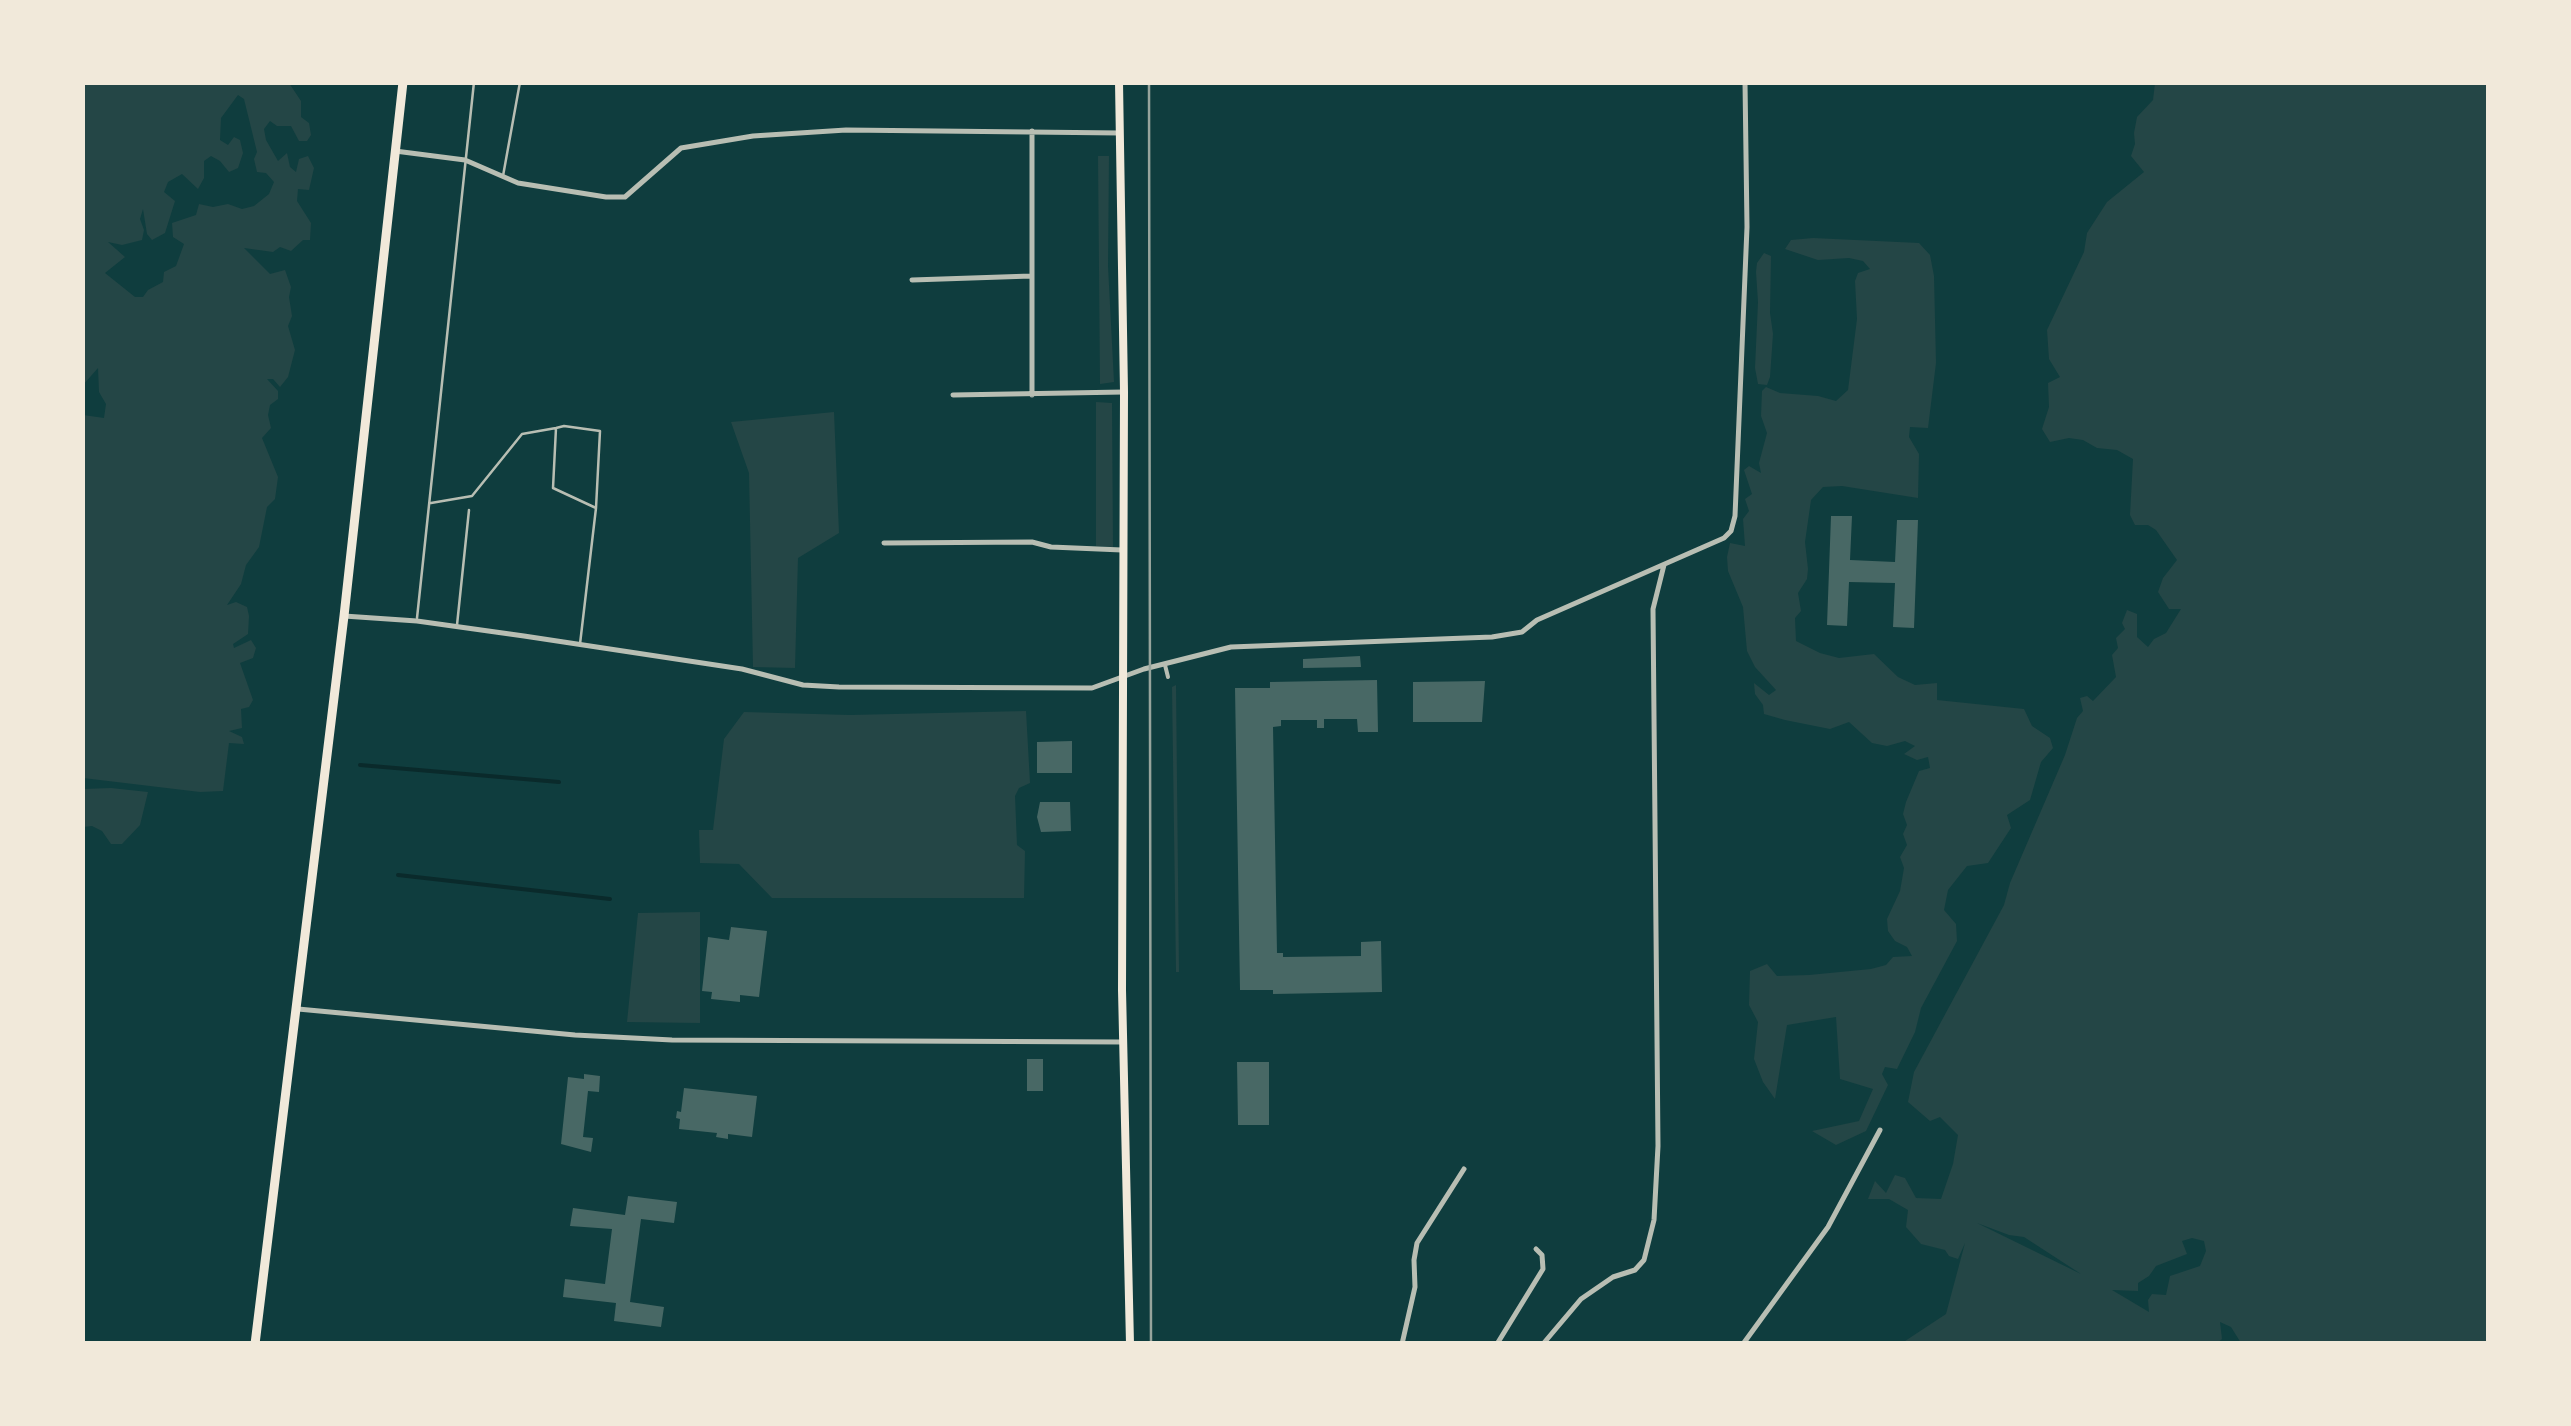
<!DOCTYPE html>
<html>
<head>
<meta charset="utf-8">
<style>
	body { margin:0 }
	#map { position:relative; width:2571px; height:1426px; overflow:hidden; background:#0f3d3e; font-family:Helvetica,sans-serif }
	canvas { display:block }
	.frame { position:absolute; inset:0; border:85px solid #f1e9da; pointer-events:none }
</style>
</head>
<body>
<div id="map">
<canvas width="2571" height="1426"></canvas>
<div class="frame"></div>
</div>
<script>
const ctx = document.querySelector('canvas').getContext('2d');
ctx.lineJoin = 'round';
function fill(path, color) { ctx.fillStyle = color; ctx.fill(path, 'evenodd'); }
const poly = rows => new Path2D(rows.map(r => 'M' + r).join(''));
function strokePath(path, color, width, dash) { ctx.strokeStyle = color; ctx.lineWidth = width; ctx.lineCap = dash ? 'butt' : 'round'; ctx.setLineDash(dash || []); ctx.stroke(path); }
fill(poly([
	[83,82,289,83,301,101,301,117,309,123,311,135,307,141,299,141,291,126,277,126,270,121,264,129,266,140,278,161,287,153,290,167,296,172,299,159,308,156,314,168,309,190,298,189,297,201,311,223,310,240,303,240,291,251,280,247,273,252,244,248,270,274,285,270,291,287,289,297,292,316,288,326,295,350,288,377,280,387,273,379,267,379,278,391,278,399,270,405,268,415,271,428,262,438,278,477,275,499,267,507,259,547,246,565,241,584,227,605,236,602,247,607,249,616,248,634,233,644,234,648,251,640,256,648,253,658,240,663,253,700,249,707,241,709,242,728,229,731,242,737,244,744,229,743,223,791,200,792,83,778,83,415,104,418,106,404,99,392,98,368,83,385],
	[238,95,244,99,257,152,254,159,257,172,266,173,274,182,269,194,254,206,242,209,228,204,213,207,199,204,196,215,172,223,173,237,184,244,176,266,164,272,163,282,148,290,143,297,135,297,105,273,125,257,108,242,122,245,142,240,144,230,140,219,143,209,147,234,152,240,165,233,175,201,164,192,168,182,182,174,198,189,204,178,204,161,211,156,220,161,229,172,238,168,243,153,240,140,234,137,228,145,220,140,221,118],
	[2155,83,2488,83,2488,1343,2241,1343,2231,1327,2220,1322,2222,1339,2217,1343,1902,1343,1946,1314,1965,1243,1958,1259,1949,1256,1945,1250,1921,1244,1906,1227,1908,1210,1889,1199,1868,1199,1875,1181,1886,1193,1895,1175,1905,1178,1916,1198,1941,1199,1953,1164,1958,1135,1940,1117,1930,1121,1908,1102,1914,1072,2004,905,2010,883,2065,755,2077,718,2083,711,2080,698,2087,696,2093,701,2116,677,2112,655,2118,648,2116,638,2125,629,2122,623,2127,610,2137,614,2137,637,2148,647,2154,639,2166,633,2181,609,2169,609,2158,592,2163,578,2177,560,2156,530,2148,525,2135,525,2130,515,2133,459,2117,450,2097,448,2083,440,2069,438,2050,442,2042,429,2049,407,2048,383,2060,377,2049,359,2047,330,2084,252,2087,233,2107,202,2144,172,2131,156,2135,144,2134,133,2137,117,2153,100],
	[1977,1223,2009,1235,2024,1237,2081,1274],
	[2192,1238,2204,1241,2206,1251,2200,1266,2170,1276,2166,1295,2152,1294,2148,1300,2149,1312,2112,1290,2138,1291,2138,1283,2149,1276,2156,1266,2187,1254,2182,1241],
	[1098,156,1109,156,1108,266,1114,382,1100,384],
	[1813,238,1919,243,1930,255,1934,276,1936,363,1928,428,1910,427,1909,437,1919,454,1918,498,1842,486,1823,487,1811,500,1805,542,1808,569,1807,579,1798,593,1801,611,1795,618,1796,641,1820,653,1839,658,1874,654,1898,677,1915,685,1937,683,1937,700,2024,709,2032,726,2050,738,2053,748,2041,762,2030,800,2007,815,2011,828,1988,863,1967,866,1948,890,1944,910,1956,924,1957,941,1921,1008,1915,1032,1897,1069,1885,1067,1882,1074,1888,1085,1866,1131,1836,1145,1812,1131,1859,1121,1873,1089,1840,1079,1836,1017,1787,1025,1775,1099,1763,1082,1754,1059,1758,1022,1749,1005,1750,971,1767,964,1777,976,1809,975,1871,969,1886,965,1893,957,1912,956,1907,947,1895,941,1888,931,1887,919,1900,891,1904,868,1900,857,1907,845,1903,834,1907,825,1903,814,1906,802,1919,771,1930,768,1928,757,1917,760,1904,754,1915,746,1905,741,1887,746,1872,743,1849,722,1830,729,1785,720,1764,714,1763,705,1755,694,1754,683,1769,695,1776,690,1755,667,1747,651,1743,607,1728,571,1727,557,1730,543,1745,546,1743,519,1749,511,1745,499,1752,494,1744,470,1749,466,1761,473,1759,463,1767,433,1761,416,1762,391,1766,387,1780,393,1818,396,1836,401,1848,390,1857,319,1855,281,1858,273,1870,269,1863,261,1849,258,1818,260,1785,249,1791,240],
	[1764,253,1771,256,1770,313,1773,334,1770,377,1767,385,1758,384,1755,368,1758,302,1756,272,1757,263],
	[1096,402,1112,403,1113,547,1096,546],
	[834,412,839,533,798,558,795,668,753,667,749,473,731,422],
	[1176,685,1179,972,1176,972,1172,687],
	[1026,711,1030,783,1019,788,1015,796,1017,845,1025,851,1024,898,772,898,739,864,700,863,699,830,713,830,724,739,744,712,850,715],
	[111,788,148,792,140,825,122,844,111,844,102,831,92,826,83,827,83,789],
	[700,912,700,1023,627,1022,638,913]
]), '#244646');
strokePath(poly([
	[360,765,559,782],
	[398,875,610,899]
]), '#0a2a2b', 4);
fill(poly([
	[1831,516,1852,516,1850,560,1895,562,1897,520,1918,520,1914,628,1893,627,1895,583,1849,582,1847,626,1827,625],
	[1360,656,1361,667,1303,668,1303,659],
	[1377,680,1378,732,1358,732,1357,719,1324,719,1324,728,1317,728,1317,720,1281,720,1281,726,1273,727,1277,953,1283,953,1283,957,1361,956,1361,942,1381,941,1382,992,1273,994,1273,990,1240,990,1235,688,1270,688,1270,682],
	[1485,681,1482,722,1413,722,1413,682],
	[1072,741,1072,773,1037,773,1037,742],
	[1040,802,1070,802,1071,831,1041,832,1037,817],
	[731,927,767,931,759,997,740,995,740,1002,711,999,712,992,702,991,708,937,729,940],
	[1027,1059,1043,1059,1043,1091,1027,1091],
	[1237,1062,1269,1062,1269,1125,1238,1125],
	[584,1074,600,1076,599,1092,588,1091,583,1137,593,1138,591,1152,561,1144,568,1077,584,1079],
	[684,1088,757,1096,752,1137,728,1134,728,1139,716,1137,717,1133,679,1129,680,1119,676,1118,677,1111,681,1112],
	[628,1196,677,1202,674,1223,641,1219,630,1302,664,1307,661,1327,614,1321,616,1303,563,1297,565,1279,605,1284,612,1229,570,1226,573,1208,625,1215]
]), '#486865');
strokePath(poly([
	[503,176,520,82],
	[431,503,472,496,522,434,556,428,564,426,600,431,596,508,553,488,556,428],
	[417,618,474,82],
	[457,625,469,510],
	[580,644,596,508]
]), '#b8beb3', 2.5);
strokePath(poly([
	[1165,665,1168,677]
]), '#b8beb3', 4);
strokePath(poly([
	[1032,131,1032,395],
	[395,151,465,160,518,183,606,197,625,197,681,148,753,136,846,130,1120,133],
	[912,280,1031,276],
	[953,395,1124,392],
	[884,543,1032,542,1051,547,1122,550],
	[344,616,417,621,524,636,742,669,803,685,839,687,1092,688,1144,669,1231,647,1492,637,1522,632,1537,620,1724,538,1731,531,1735,516,1747,227,1745,82],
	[298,1009,575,1035,672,1040,1123,1042],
	[1402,1344,1415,1287,1414,1260,1417,1243,1464,1169],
	[1497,1344,1543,1269,1542,1255,1536,1249],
	[1543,1344,1581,1299,1613,1277,1635,1270,1644,1260,1654,1220,1658,1146,1653,609,1664,565],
	[1743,1344,1828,1227,1880,1130]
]), '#b8beb3', 5);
strokePath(poly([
	[1119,82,1124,392,1122,990,1130,1344]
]), '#f1e9da', 8);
strokePath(poly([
	[255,1344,344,616,403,82]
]), '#f1e9da', 9);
strokePath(poly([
	[1149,82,1151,1344]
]), '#97a49c', 2.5);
</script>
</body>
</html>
